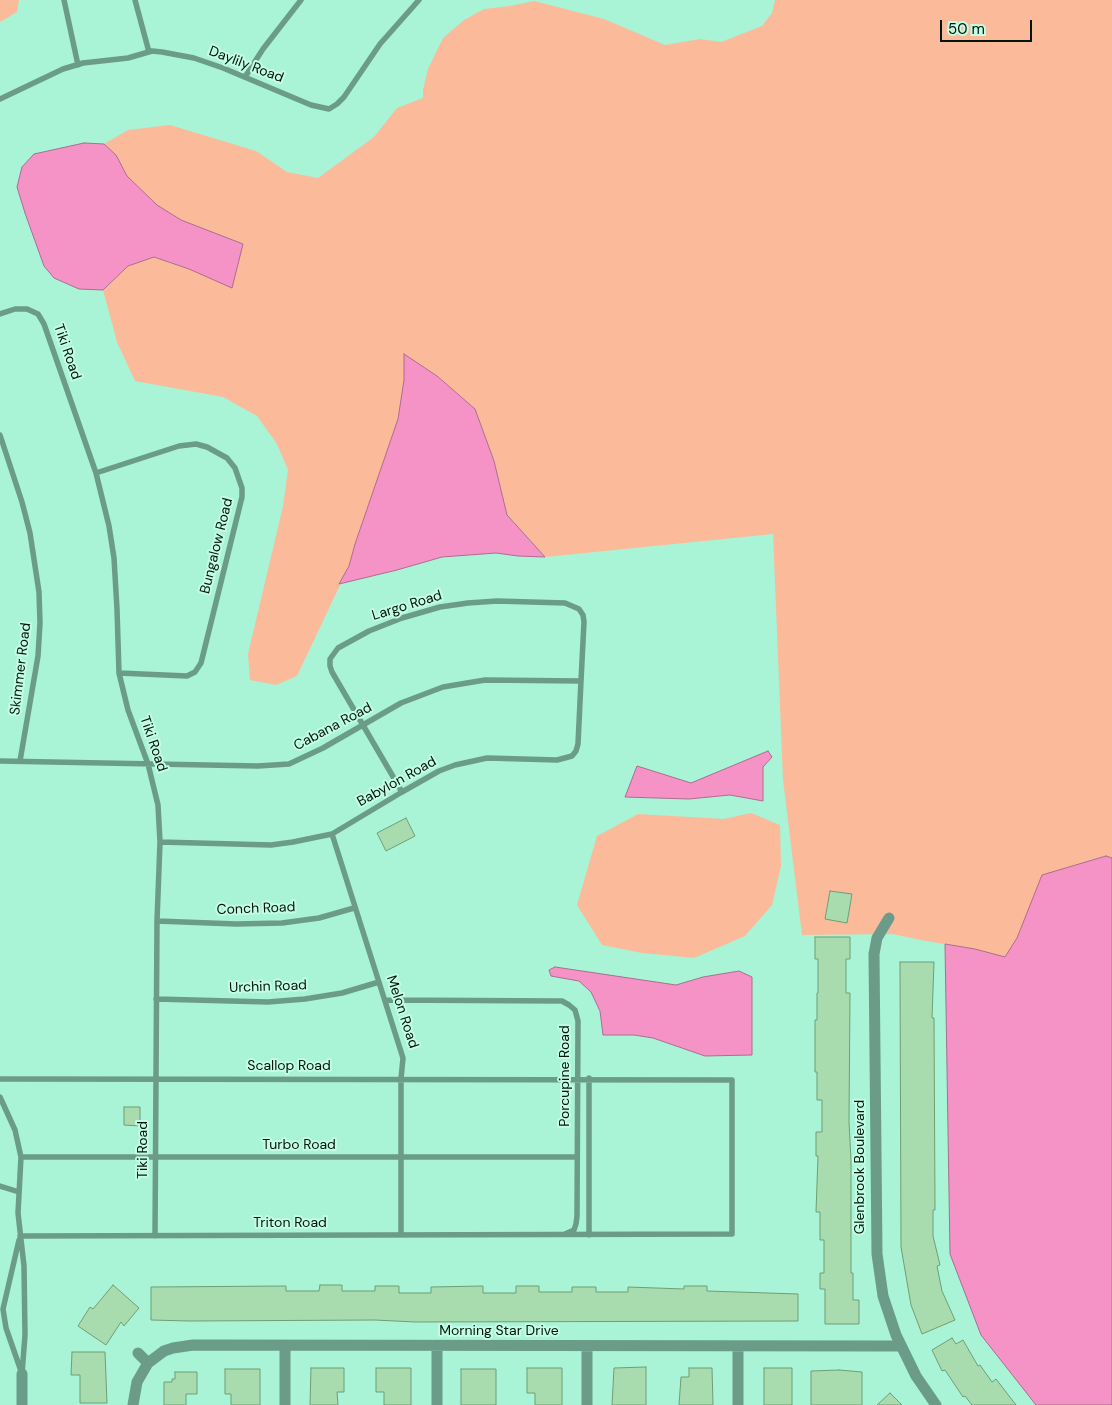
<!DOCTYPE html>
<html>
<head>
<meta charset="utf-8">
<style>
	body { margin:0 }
	#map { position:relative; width:1112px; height:1405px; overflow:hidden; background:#a9f3d6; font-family:"DM Sans",sans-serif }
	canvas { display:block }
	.scale { position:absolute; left:940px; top:20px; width:92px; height:22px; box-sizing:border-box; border:2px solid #00150c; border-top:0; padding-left:6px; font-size:15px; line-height:18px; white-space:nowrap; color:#00150c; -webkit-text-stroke:4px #c3fde5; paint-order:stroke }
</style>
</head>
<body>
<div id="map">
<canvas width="1112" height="1405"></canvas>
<div class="scale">50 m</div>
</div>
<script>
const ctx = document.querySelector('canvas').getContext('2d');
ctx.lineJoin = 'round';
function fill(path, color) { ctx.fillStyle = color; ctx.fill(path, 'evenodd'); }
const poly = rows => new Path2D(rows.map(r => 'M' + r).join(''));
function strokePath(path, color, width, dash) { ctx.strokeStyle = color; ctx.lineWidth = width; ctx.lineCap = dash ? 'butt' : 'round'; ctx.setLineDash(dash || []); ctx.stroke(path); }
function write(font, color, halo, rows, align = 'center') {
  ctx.font = font + ' "DM Sans",sans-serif'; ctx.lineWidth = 4; ctx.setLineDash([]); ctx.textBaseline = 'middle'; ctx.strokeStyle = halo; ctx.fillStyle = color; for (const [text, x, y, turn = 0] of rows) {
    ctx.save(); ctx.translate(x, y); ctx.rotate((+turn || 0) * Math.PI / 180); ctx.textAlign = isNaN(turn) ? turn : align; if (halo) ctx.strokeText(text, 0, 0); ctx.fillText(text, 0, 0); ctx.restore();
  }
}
fill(poly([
	[0,0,19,0,17,12,0,22],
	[775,0,1112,0,1112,858,1105,856,1042,876,1017,938,1005,958,975,949,926,941,892,934,802,935,783,780,773,534,545,557,507,515,494,461,475,409,437,376,404,355,404,380,398,419,355,544,349,566,297,676,276,685,250,680,248,654,283,506,288,470,277,444,257,416,223,397,135,381,117,342,103,290,128,266,154,257,189,269,243,244,181,220,157,205,127,176,116,155,104,144,128,130,170,125,256,151,287,172,318,178,374,137,397,108,423,98,423,90,428,69,443,38,464,20,484,9,510,6,534,1,604,19,665,45,700,39,721,42,762,26,772,13],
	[751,813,780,825,781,866,772,905,745,936,694,958,642,953,602,945,577,905,597,836,638,814,724,819]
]), '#fbbb9a');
const water = poly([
	[84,143,104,144,116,155,127,176,157,205,181,220,243,244,232,288,189,269,154,257,128,266,103,290,79,289,54,278,44,266,25,213,17,187,22,167,34,154,84,143],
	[404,354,437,376,475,409,494,461,507,515,545,557,518,556,496,553,442,557,397,570,339,584,349,566,355,544,398,419,404,380,404,354],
	[768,751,772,757,763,767,763,801,730,795,689,799,625,797,637,766,691,783,768,751],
	[1106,856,1112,858,1112,1405,1036,1405,981,1335,950,1254,945,944,975,949,1005,957,1017,938,1042,875,1106,856],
	[555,967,676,985,703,977,739,971,752,977,752,1055,705,1056,653,1038,634,1035,603,1035,600,1011,591,992,579,981,551,976,549,970,555,967]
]);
fill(water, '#f593c6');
strokePath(water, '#ac6d8e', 1);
const building = poly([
	[406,818,415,836,386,851,377,833,406,818],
	[830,891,852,894,847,923,825,919,830,891],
	[815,937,850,937,850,959,846,959,846,993,850,993,849,1122,851,1160,851,1273,853,1273,853,1300,859,1300,859,1324,825,1324,825,1289,820,1289,820,1273,824,1273,824,1240,820,1240,820,1212,816,1212,818,1156,816,1156,816,1132,822,1132,822,1100,817,1100,817,1072,815,1072,815,1020,817,1020,817,993,818,993,818,959,815,959,815,937],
	[900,962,934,962,932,1018,934,1018,935,1210,933,1210,933,1236,940,1265,937,1266,942,1291,955,1320,922,1334,911,1305,901,1247,900,962],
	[124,1107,140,1107,140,1126,124,1125,124,1107],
	[113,1285,139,1308,124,1326,121,1322,106,1345,78,1326,90,1307,93,1309,113,1285],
	[320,1285,342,1285,342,1291,375,1291,375,1286,399,1286,399,1293,431,1293,431,1287,483,1286,483,1293,516,1293,516,1286,539,1286,539,1292,572,1292,572,1287,596,1287,596,1292,628,1292,628,1287,684,1289,684,1286,707,1286,707,1291,798,1294,798,1321,415,1322,375,1320,190,1321,151,1320,151,1287,286,1286,286,1291,319,1291,320,1285],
	[952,1338,956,1344,963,1340,978,1366,980,1365,992,1382,996,1379,1016,1405,972,1405,965,1396,963,1397,945,1370,942,1371,932,1350,952,1338],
	[72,1352,105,1352,107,1403,80,1403,80,1375,71,1375,72,1352],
	[646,1367,646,1405,612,1405,614,1368,646,1367],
	[311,1368,344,1368,344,1392,337,1392,338,1405,310,1405,311,1368],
	[376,1368,411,1368,411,1405,384,1405,384,1392,376,1392,376,1368],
	[527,1368,562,1368,562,1405,535,1405,535,1393,527,1393,527,1368],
	[689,1368,712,1368,713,1405,679,1405,681,1377,689,1377,689,1368],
	[764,1368,792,1368,792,1405,764,1405,764,1368],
	[225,1369,260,1369,260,1405,231,1405,231,1394,225,1394,225,1369],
	[461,1369,496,1369,496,1405,461,1405,461,1369],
	[839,1370,862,1372,862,1405,811,1405,811,1371,839,1370],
	[175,1372,197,1372,197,1394,186,1394,186,1405,164,1405,164,1382,172,1382,172,1379,175,1379,175,1372],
	[890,1393,902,1405,877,1405,890,1393]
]);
fill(building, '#a8dcae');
strokePath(building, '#6d9f74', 1);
strokePath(poly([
	[64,0,78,65],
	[135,0,149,52],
	[245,77,263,49,301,0],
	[0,99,63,69,83,63,128,58,152,51,162,52,194,58,223,68,311,105,329,109,337,104,344,97,380,44,419,0],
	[0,314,15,309,27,309,38,314,44,324,96,473,109,526,114,558,117,609,119,673,128,710,148,764,158,805,160,842,157,921,155,1236],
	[0,435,22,502,30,533,39,592,40,623,38,656,20,761],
	[96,473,179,446,196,444,207,447,227,458,235,468,242,488,242,497,201,663,195,672,187,676,119,673],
	[0,761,258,766,289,764,323,748,401,703,443,687,485,680,581,681],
	[332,834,403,1058,401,1079,401,1235],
	[160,842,271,845,293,842,332,834,402,792,439,771,455,765,487,758,557,760,572,756,576,751,578,744,581,681,584,622,583,615,579,609,565,603,497,601,468,603,440,607,402,618,369,631,338,648,330,659,330,666,332,672,402,792],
	[157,921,236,924,282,923,319,918,354,908],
	[156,999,268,1002,305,999,342,993,379,982],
	[385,1000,562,1001,569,1005,575,1010,578,1021,577,1216,576,1224,574,1230,565,1234],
	[589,1078,589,1235],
	[0,1079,732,1080,732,1234,20,1236],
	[0,1097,15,1130,21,1157,18,1213,24,1266,25,1335,22,1374],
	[21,1157,577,1157],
	[0,1186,19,1192],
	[19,1240,3,1309,6,1328,21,1371]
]), '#6b9c89', 5.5);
strokePath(poly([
	[889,918,877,938,874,954,877,1254,883,1296,896,1335,916,1376,936,1405],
	[285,1346,285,1405],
	[437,1346,437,1405],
	[738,1346,738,1405],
	[587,1347,587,1405],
	[138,1353,148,1363],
	[22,1405,22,1374],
	[133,1405,137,1382,148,1363,164,1351,173,1348,193,1345,900,1346]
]), '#6b9c89', 11);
write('14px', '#00150c', '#c3fde5', [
	["Daylily Road",246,65,21],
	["Tiki Road",67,352,71],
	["Bungalow Road",217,546,-76],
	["Largo Road",407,606,-17],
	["Skimmer Road",21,669,-83],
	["Cabana Road",333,727,-28],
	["Tiki Road",153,744,71],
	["Babylon Road",397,782,-29],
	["Conch Road",256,909,-2],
	["Urchin Road",268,987,-2],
	["Melon Road",402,1012,72],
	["Scallop Road",289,1066],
	["Porcupine Road",565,1076,-90],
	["Turbo Road",299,1145],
	["Tiki Road",143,1150,-90],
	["Glenbrook Boulevard",860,1167,-90],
	["Triton Road",290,1223],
	["Morning Star Drive",499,1331]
]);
</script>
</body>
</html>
